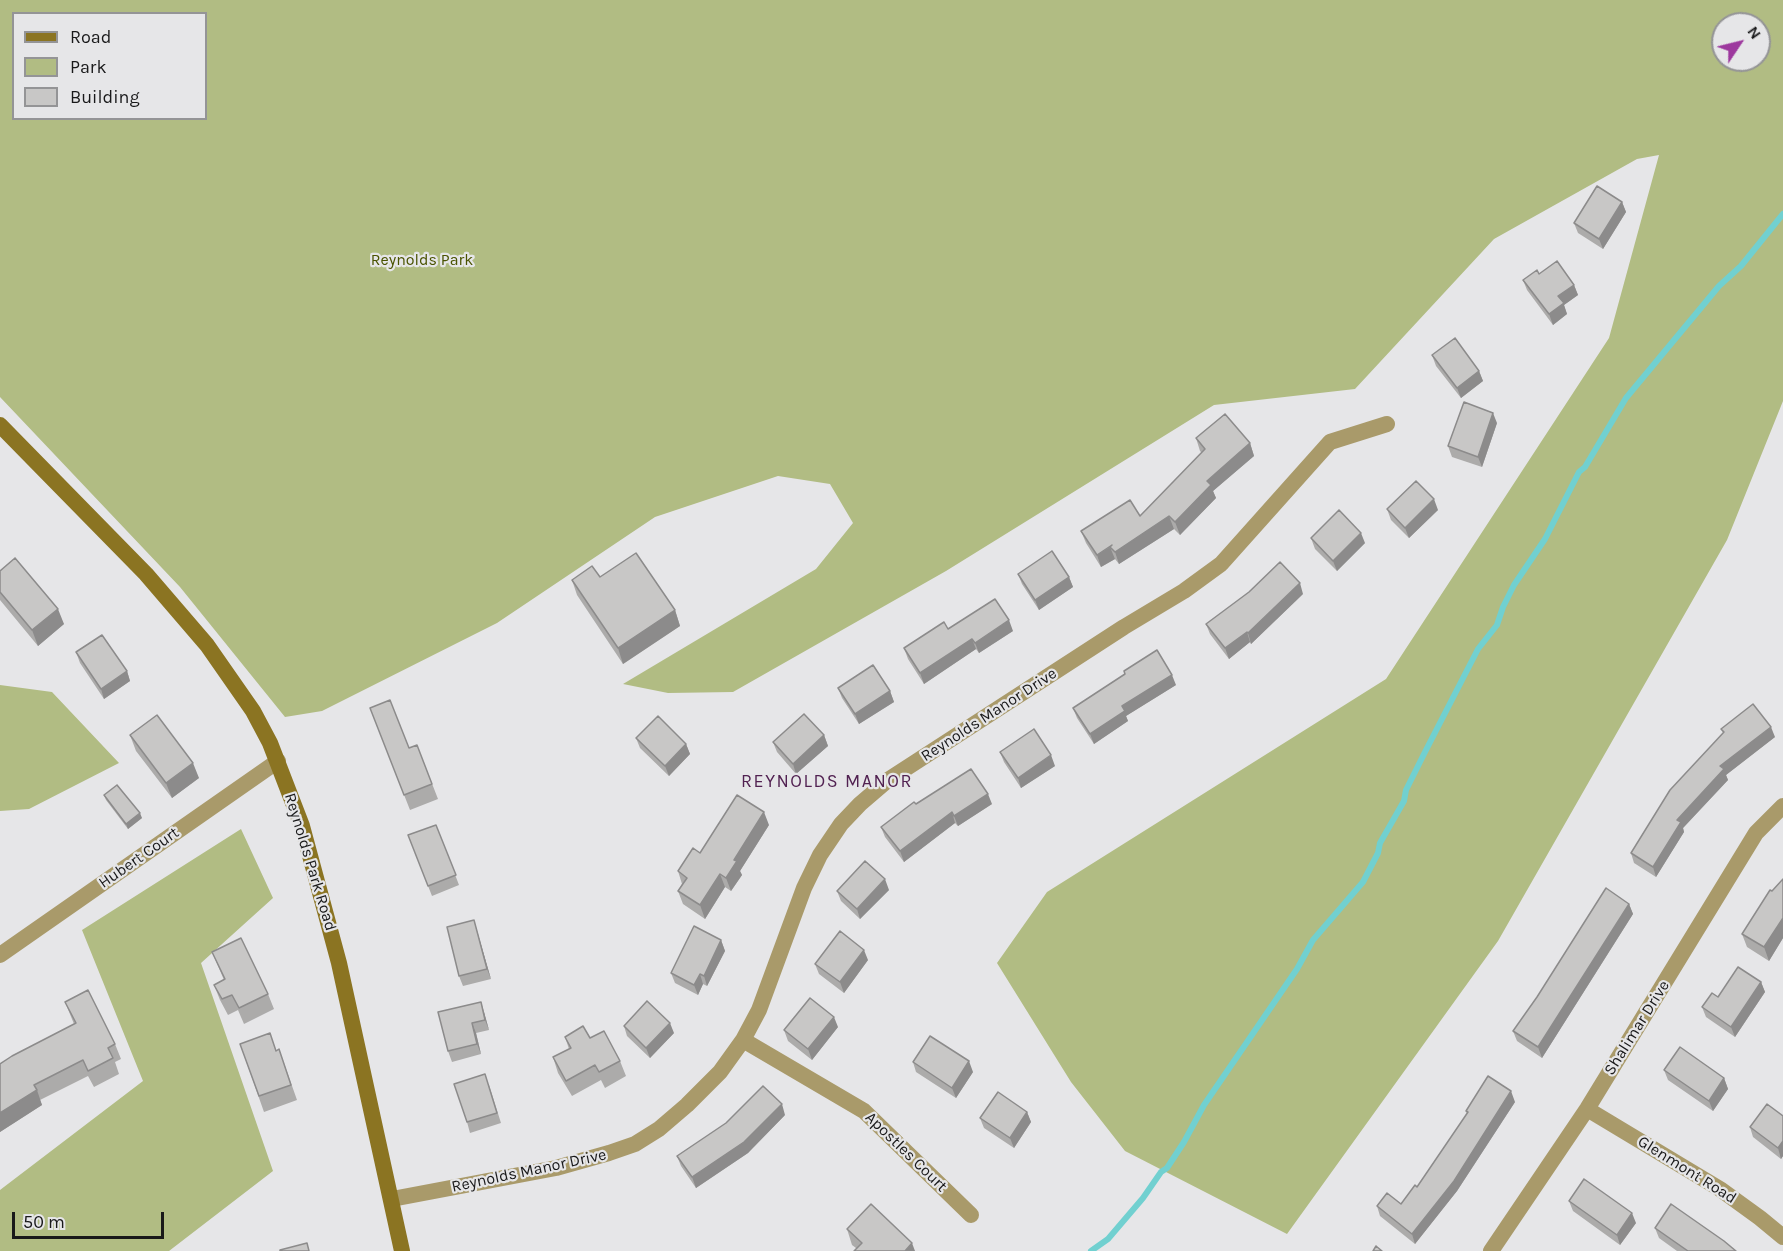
<!DOCTYPE html>
<html>
<head>
<meta charset="utf-8">
<style>
	body { margin:0 }
	#map { position:relative; width:1783px; height:1251px; overflow:hidden; background:#e6e6e8; font-family:Karla,sans-serif }
	canvas { display:block }
	.legend { position:absolute; left:12px; top:12px; width:195px; height:108px; box-sizing:border-box; background:#e6e6e8; border:2px solid #949496; margin:0; padding:8px 10px; list-style:none; font-size:18px; color:#19191a }
	.legend li { display:flex; align-items:center; gap:12px; height:30px }
	.legend b { width:30px; border:2px solid #949496 }
	.north { position:absolute; left:1711px; top:12px; width:60px; height:60px; box-sizing:border-box; background:#e6e6e8; border:2px solid #949496; border-radius:50%; rotate:55deg; font-size:16px; font-weight:700; line-height:24px; text-align:center; color:#19191a }
	.north::after { content:''; display:block; margin:auto; width:21px; height:27px; background:#9d389e; clip-path:polygon(50% 0,100% 100%,50% 72%,0 100%) }
	.scale { position:absolute; left:12px; top:1212px; width:152px; height:27px; box-sizing:border-box; border:3px solid #19191a; border-top:0; padding-left:8px; font-size:18px; line-height:21px; white-space:nowrap; color:#19191a; -webkit-text-stroke:4px #e6e6e8; paint-order:stroke }
</style>
</head>
<body>
<div id="map">
<canvas width="1783" height="1251"></canvas>
<ul class="legend">
<li><b style="height:8px;background:#8b7422"></b>Road</li>
<li><b style="height:16px;background:#b1bc83"></b>Park</li>
<li><b style="height:16px;background:#c8c7c6"></b>Building</li>
</ul>
<div class="north">N</div>
<div class="scale">50 m</div>
</div>
<script>
const ctx = document.querySelector('canvas').getContext('2d');
ctx.lineJoin = 'round';
function fill(path, color) { ctx.fillStyle = color; ctx.fill(path, 'evenodd'); }
const poly = rows => new Path2D(rows.map(r => 'M' + r).join(''));
function strokePath(path, color, width, dash) { ctx.strokeStyle = color; ctx.lineWidth = width; ctx.lineCap = dash ? 'butt' : 'round'; ctx.setLineDash(dash || []); ctx.stroke(path); }
function write(font, color, halo, rows, align = 'center') {
  ctx.font = font + ' Karla,sans-serif'; ctx.lineWidth = 4.5; ctx.setLineDash([]); ctx.textBaseline = 'middle'; ctx.strokeStyle = halo; ctx.fillStyle = color; for (const [text, x, y, turn = 0] of rows) {
    ctx.save(); ctx.translate(x, y); ctx.rotate((+turn || 0) * Math.PI / 180); ctx.textAlign = isNaN(turn) ? turn : align; if (halo) ctx.strokeText(text, 0, 0); ctx.fillText(text, 0, 0); ctx.restore();
  }
}
fill(poly([
	[0,0,1783,0,1783,401,1727,540,1498,941,1287,1234,1125,1151,1071,1082,997,963,1047,892,1386,679,1609,338,1659,155,1637,159,1494,239,1355,389,1214,405,946,571,733,692,668,693,623,684,816,569,853,523,830,484,778,476,655,517,497,623,322,711,285,717,180,587,0,397],
	[14,14,206,14,206,118,14,118],
	[1723,24,1759,24,1759,60,1723,60],
	[0,685,52,692,119,763,29,809,0,811],
	[241,829,273,898,201,963,273,1171,169,1251,0,1251,0,1190,143,1081,82,930]
]), '#b1bc83');
strokePath(poly([
	[1091,1251,1108,1239,1143,1198,1161,1172,1167,1168,1184,1142,1204,1105,1297,969,1313,940,1363,882,1378,853,1380,843,1404,801,1406,790,1425,752,1478,649,1497,625,1503,607,1514,585,1545,539,1579,472,1585,467,1626,398,1719,286,1741,266,1783,214]
]), '#71d0d0', 6);
strokePath(poly([
	[0,955,278,761],
	[743,1040,864,1111,971,1215],
	[1587,1109,1720,1189,1760,1218,1783,1237],
	[392,1199,556,1168,609,1153,635,1144,659,1129,687,1105,720,1072,743,1040,759,1010,804,888,820,855,841,824,860,804,888,780,1124,627,1184,591,1221,564,1330,442,1387,424],
	[1491,1251,1587,1109,1756,833,1783,806]
]), '#a99a6a', 16);
strokePath(poly([
	[0,425,146,574,207,645,253,711,270,743,302,826,339,963,402,1251]
]), '#8b7422', 16);
fill(poly([
	[1622,202,1626,212,1603,249,1578,233,1574,223],
	[1539,274,1574,285,1578,295,1564,305,1567,314,1553,325,1527,290,1523,280],
	[1432,355,1479,371,1483,381,1461,398,1436,366],
	[1497,423,1482,467,1452,457,1448,446],
	[1196,438,1250,443,1254,456,1213,491,1216,498,1180,535,1174,529,1119,564,1115,559,1101,567,1086,543,1081,531,1140,516,1202,453,1200,451],
	[1387,509,1438,510,1409,538,1391,520],
	[1311,538,1365,543,1337,571,1315,549],
	[0,571,64,624,38,646,0,600],
	[1018,574,1069,577,1073,587,1039,610,1022,584],
	[600,577,675,610,680,626,623,664,577,595,572,580],
	[1303,594,1251,644,1250,642,1229,659,1210,634,1206,624],
	[948,629,1013,631,979,653,976,649,924,684,908,659,904,648],
	[76,652,127,671,130,681,104,699,80,663],
	[1124,671,1176,685,1126,716,1128,721,1094,744,1077,718,1073,708,1125,674],
	[838,688,890,691,894,702,859,724,842,698],
	[370,708,409,748,417,745,438,799,410,810],
	[1721,729,1775,737,1726,775,1728,780,1683,828,1684,832,1656,877,1634,863,1631,853,1723,733],
	[130,735,199,778,172,798,136,751],
	[824,735,828,746,796,774,777,752,773,742],
	[636,738,686,744,690,754,669,776,640,748],
	[1000,752,1055,766,1021,788,1004,762],
	[104,795,142,818,128,829,106,800],
	[916,804,992,804,958,826,955,823,904,862,885,837,881,827],
	[436,825,459,885,432,896,408,835],
	[769,825,740,871,742,875,731,891,725,887,705,919,683,904,678,891,682,884,678,871,700,853],
	[1783,879,1783,938,1769,961,1747,947,1742,934,1772,891],
	[889,890,860,919,841,901,837,891],
	[1629,904,1633,914,1542,1058,1517,1041,1513,1031],
	[474,920,491,979,463,986,459,976],
	[721,940,725,951,707,986,703,984,698,995,675,983,671,973],
	[212,952,268,994,274,1009,244,1024,238,1010,228,1015,220,1000,214,985,224,980],
	[868,960,844,993,819,974,815,964],
	[1761,982,1765,992,1735,1037,1706,1017,1702,1007,1718,997],
	[65,1002,115,1044,121,1059,115,1062,119,1074,94,1087,88,1076,40,1100,42,1105,0,1132,0,1064,74,1024],
	[438,1012,484,1012,489,1030,476,1033,481,1054,452,1062,448,1051],
	[624,1026,674,1033,650,1058,627,1036],
	[838,1027,812,1060,788,1041,784,1030],
	[565,1037,590,1038,620,1061,626,1076,605,1088,601,1080,572,1096,558,1073,553,1057,569,1049],
	[240,1044,276,1051,279,1049,297,1100,264,1112],
	[913,1062,973,1072,956,1098,916,1072],
	[1664,1070,1724,1078,1728,1089,1713,1111,1668,1080],
	[489,1085,501,1123,470,1133,467,1122],
	[1515,1102,1457,1191,1415,1244,1380,1216,1377,1206,1401,1204,1417,1187,1467,1114,1466,1111],
	[1027,1112,1031,1122,1014,1148,984,1128,980,1118],
	[785,1115,748,1153,696,1188,681,1166,677,1156],
	[1783,1116,1783,1156,1781,1159,1753,1137,1750,1127],
	[1569,1201,1636,1223,1620,1245,1573,1211],
	[1655,1228,1736,1251,1677,1251,1659,1238],
	[847,1229,915,1251,856,1248,852,1245]
]), '#acabaa');
fill(poly([
	[1622,202,1626,212,1603,249,1599,239],
	[1574,285,1578,295,1564,305,1567,314,1553,325,1549,314,1558,296],
	[1479,371,1483,381,1461,398,1457,388],
	[1493,413,1497,423,1482,467,1478,457],
	[1250,443,1254,456,1213,491,1216,498,1180,535,1175,522,1207,481],
	[1434,499,1438,510,1409,538,1405,528],
	[1169,516,1174,529,1119,564,1115,552],
	[1361,533,1365,543,1337,571,1333,561],
	[1110,547,1115,559,1101,567,1097,555],
	[1069,577,1073,587,1039,610,1035,600],
	[1300,583,1303,594,1251,644,1248,633],
	[58,609,64,624,38,646,32,630],
	[675,610,680,626,623,664,618,648],
	[1009,620,1013,631,979,653,975,643],
	[1247,632,1250,642,1229,659,1225,648],
	[972,639,976,649,924,684,920,673],
	[127,671,130,681,104,699,101,689],
	[1172,675,1176,685,1126,716,1128,721,1094,744,1090,734,1122,706],
	[890,691,894,702,859,724,855,714],
	[1771,727,1775,737,1726,775,1728,780,1683,828,1684,832,1656,877,1653,867,1677,820,1720,766],
	[824,735,828,746,796,774,793,764],
	[686,744,690,754,669,776,665,766],
	[1051,755,1055,766,1021,788,1018,778],
	[193,763,199,778,172,798,166,783],
	[988,794,992,804,958,826,954,816],
	[764,812,769,825,740,871,742,875,731,891,726,878,734,860],
	[952,812,955,823,904,862,900,851],
	[140,813,142,818,128,829,126,824],
	[720,874,725,887,705,919,700,905],
	[885,879,889,890,860,919,857,909],
	[1629,904,1633,914,1542,1058,1538,1047],
	[1783,918,1783,938,1769,961,1764,947],
	[474,920,477,931,491,979,487,969],
	[721,940,725,951,707,986,704,976],
	[864,950,868,960,844,993,840,982],
	[700,974,703,984,698,995,694,985],
	[1761,982,1765,992,1735,1037,1731,1027],
	[481,1002,484,1012,489,1030,485,1020],
	[834,1017,838,1027,812,1060,808,1049],
	[472,1023,476,1033,481,1054,477,1044],
	[670,1023,674,1033,650,1058,646,1048],
	[969,1061,973,1072,956,1098,952,1088],
	[1724,1078,1728,1089,1713,1111,1709,1101],
	[37,1090,42,1105,0,1132,0,1113],
	[1511,1091,1515,1102,1457,1191,1415,1244,1412,1234],
	[782,1104,785,1115,748,1153,696,1188,692,1177],
	[1027,1112,1031,1122,1014,1148,1010,1138],
	[1783,1141,1783,1156,1781,1159,1778,1148],
	[1632,1213,1636,1223,1620,1245,1617,1235],
	[912,1243,915,1251,905,1251]
]), '#8c8b8b');
const building = poly([
	[1597,186,1622,202,1599,239,1574,223,1597,186],
	[1557,261,1574,285,1558,296,1564,303,1549,314,1523,280,1537,270,1539,274,1557,261],
	[1455,338,1479,371,1457,388,1432,355,1455,338],
	[1464,402,1493,413,1478,457,1448,446,1464,402],
	[1225,414,1250,443,1207,481,1211,485,1175,522,1169,516,1115,552,1110,547,1112,545,1097,555,1081,531,1130,500,1140,516,1205,449,1196,438,1225,414],
	[1416,481,1434,499,1405,528,1387,509,1416,481],
	[1339,510,1361,533,1333,561,1311,538,1339,510],
	[1052,551,1069,577,1035,600,1018,574,1052,551],
	[636,553,675,610,618,648,572,580,592,566,600,577,636,553],
	[15,558,58,609,32,630,0,592,0,571,15,558],
	[1280,562,1300,583,1248,633,1247,632,1225,648,1206,624,1249,592,1280,562],
	[995,599,1009,620,975,643,972,639,920,673,904,648,944,622,948,629,995,599],
	[102,635,127,671,101,689,76,652,102,635],
	[1157,650,1172,675,1122,706,1125,711,1090,734,1073,708,1125,674,1124,671,1157,650],
	[873,665,890,691,855,714,838,688,873,665],
	[390,700,409,748,417,745,432,784,404,795,370,708,390,700],
	[1753,704,1771,727,1720,766,1724,769,1677,820,1681,822,1653,867,1631,853,1670,790,1724,732,1721,729,1753,704],
	[804,714,824,735,793,764,773,742,804,714],
	[157,715,193,763,166,783,130,735,157,715],
	[658,716,686,744,665,766,636,738,658,716],
	[1034,729,1051,755,1018,778,1000,752,1034,729],
	[971,769,988,794,954,816,952,812,900,851,881,827,914,802,916,804,971,769],
	[117,785,140,813,126,824,104,795,117,785],
	[737,795,764,812,734,860,737,861,726,878,720,874,700,905,678,891,687,878,678,871,693,848,700,853,737,795],
	[436,825,456,875,428,886,408,835,436,825],
	[865,861,885,879,857,909,837,891,865,861],
	[1783,879,1783,918,1764,947,1742,934,1770,890,1772,891,1783,879],
	[1606,888,1629,904,1538,1047,1513,1031,1537,997,1606,888],
	[474,920,487,969,459,976,447,927,474,920],
	[694,926,721,940,704,976,700,974,694,985,671,973,694,926],
	[840,931,864,950,840,982,815,964,840,931],
	[241,938,268,994,239,1008,232,995,222,999,214,985,225,979,212,952,241,938],
	[1738,967,1761,982,1731,1027,1702,1007,1712,993,1718,997,1738,967],
	[88,990,115,1044,108,1048,113,1058,88,1071,83,1060,34,1085,37,1090,0,1113,0,1064,12,1056,76,1023,65,1002,88,990],
	[810,998,834,1017,808,1049,784,1030,810,998],
	[647,1001,670,1023,646,1048,624,1026,647,1001],
	[481,1002,485,1020,472,1023,477,1044,448,1051,438,1012,481,1002],
	[583,1026,590,1038,604,1031,620,1061,599,1072,595,1065,566,1081,553,1057,571,1048,565,1037,583,1026],
	[270,1033,276,1051,279,1049,291,1085,259,1096,240,1044,270,1033],
	[930,1036,969,1061,952,1088,913,1062,930,1036],
	[1680,1047,1724,1078,1709,1101,1664,1070,1680,1047],
	[485,1074,497,1113,467,1122,454,1084,485,1074],
	[1488,1076,1511,1091,1454,1181,1412,1234,1377,1206,1387,1193,1401,1204,1415,1185,1417,1187,1468,1112,1466,1111,1488,1076],
	[763,1086,782,1104,744,1142,692,1177,677,1156,726,1123,763,1086],
	[998,1092,1027,1112,1010,1138,980,1118,998,1092],
	[1767,1104,1783,1116,1783,1141,1778,1148,1750,1127,1767,1104],
	[1584,1179,1632,1213,1617,1235,1569,1201,1584,1179],
	[871,1204,912,1243,905,1251,854,1251,862,1243,847,1229,871,1204],
	[1671,1204,1724,1241,1736,1251,1688,1251,1655,1228,1671,1204],
	[307,1243,309,1251,280,1251,280,1250,307,1243],
	[1376,1246,1382,1251,1373,1251,1376,1246]
]);
fill(building, '#c8c7c6');
strokePath(building, '#8c8b8b', 1.5);
write('16px', '#4a5301', '#e6e6e8', [
	["Reynolds Park",422,260]
]);
write('16px', '#19191a', '#e6e6e8', [
	["Reynolds Manor Drive",989,715,-33],
	["Hubert Court",139,858,-35],
	["Reynolds Park Road",310,862,73],
	["Shalimar Drive",1637,1028,-58],
	["Apostles Court",906,1152,44],
	["Glenmont Road",1687,1170,32],
	["Reynolds Manor Drive",529,1171,-12]
]);
ctx.letterSpacing = '1.5px';
write('18px', '#512151', '#e6e6e8', [
	["REYNOLDS MANOR",827,782]
]);
ctx.letterSpacing = '0px';
</script>
</body>
</html>
